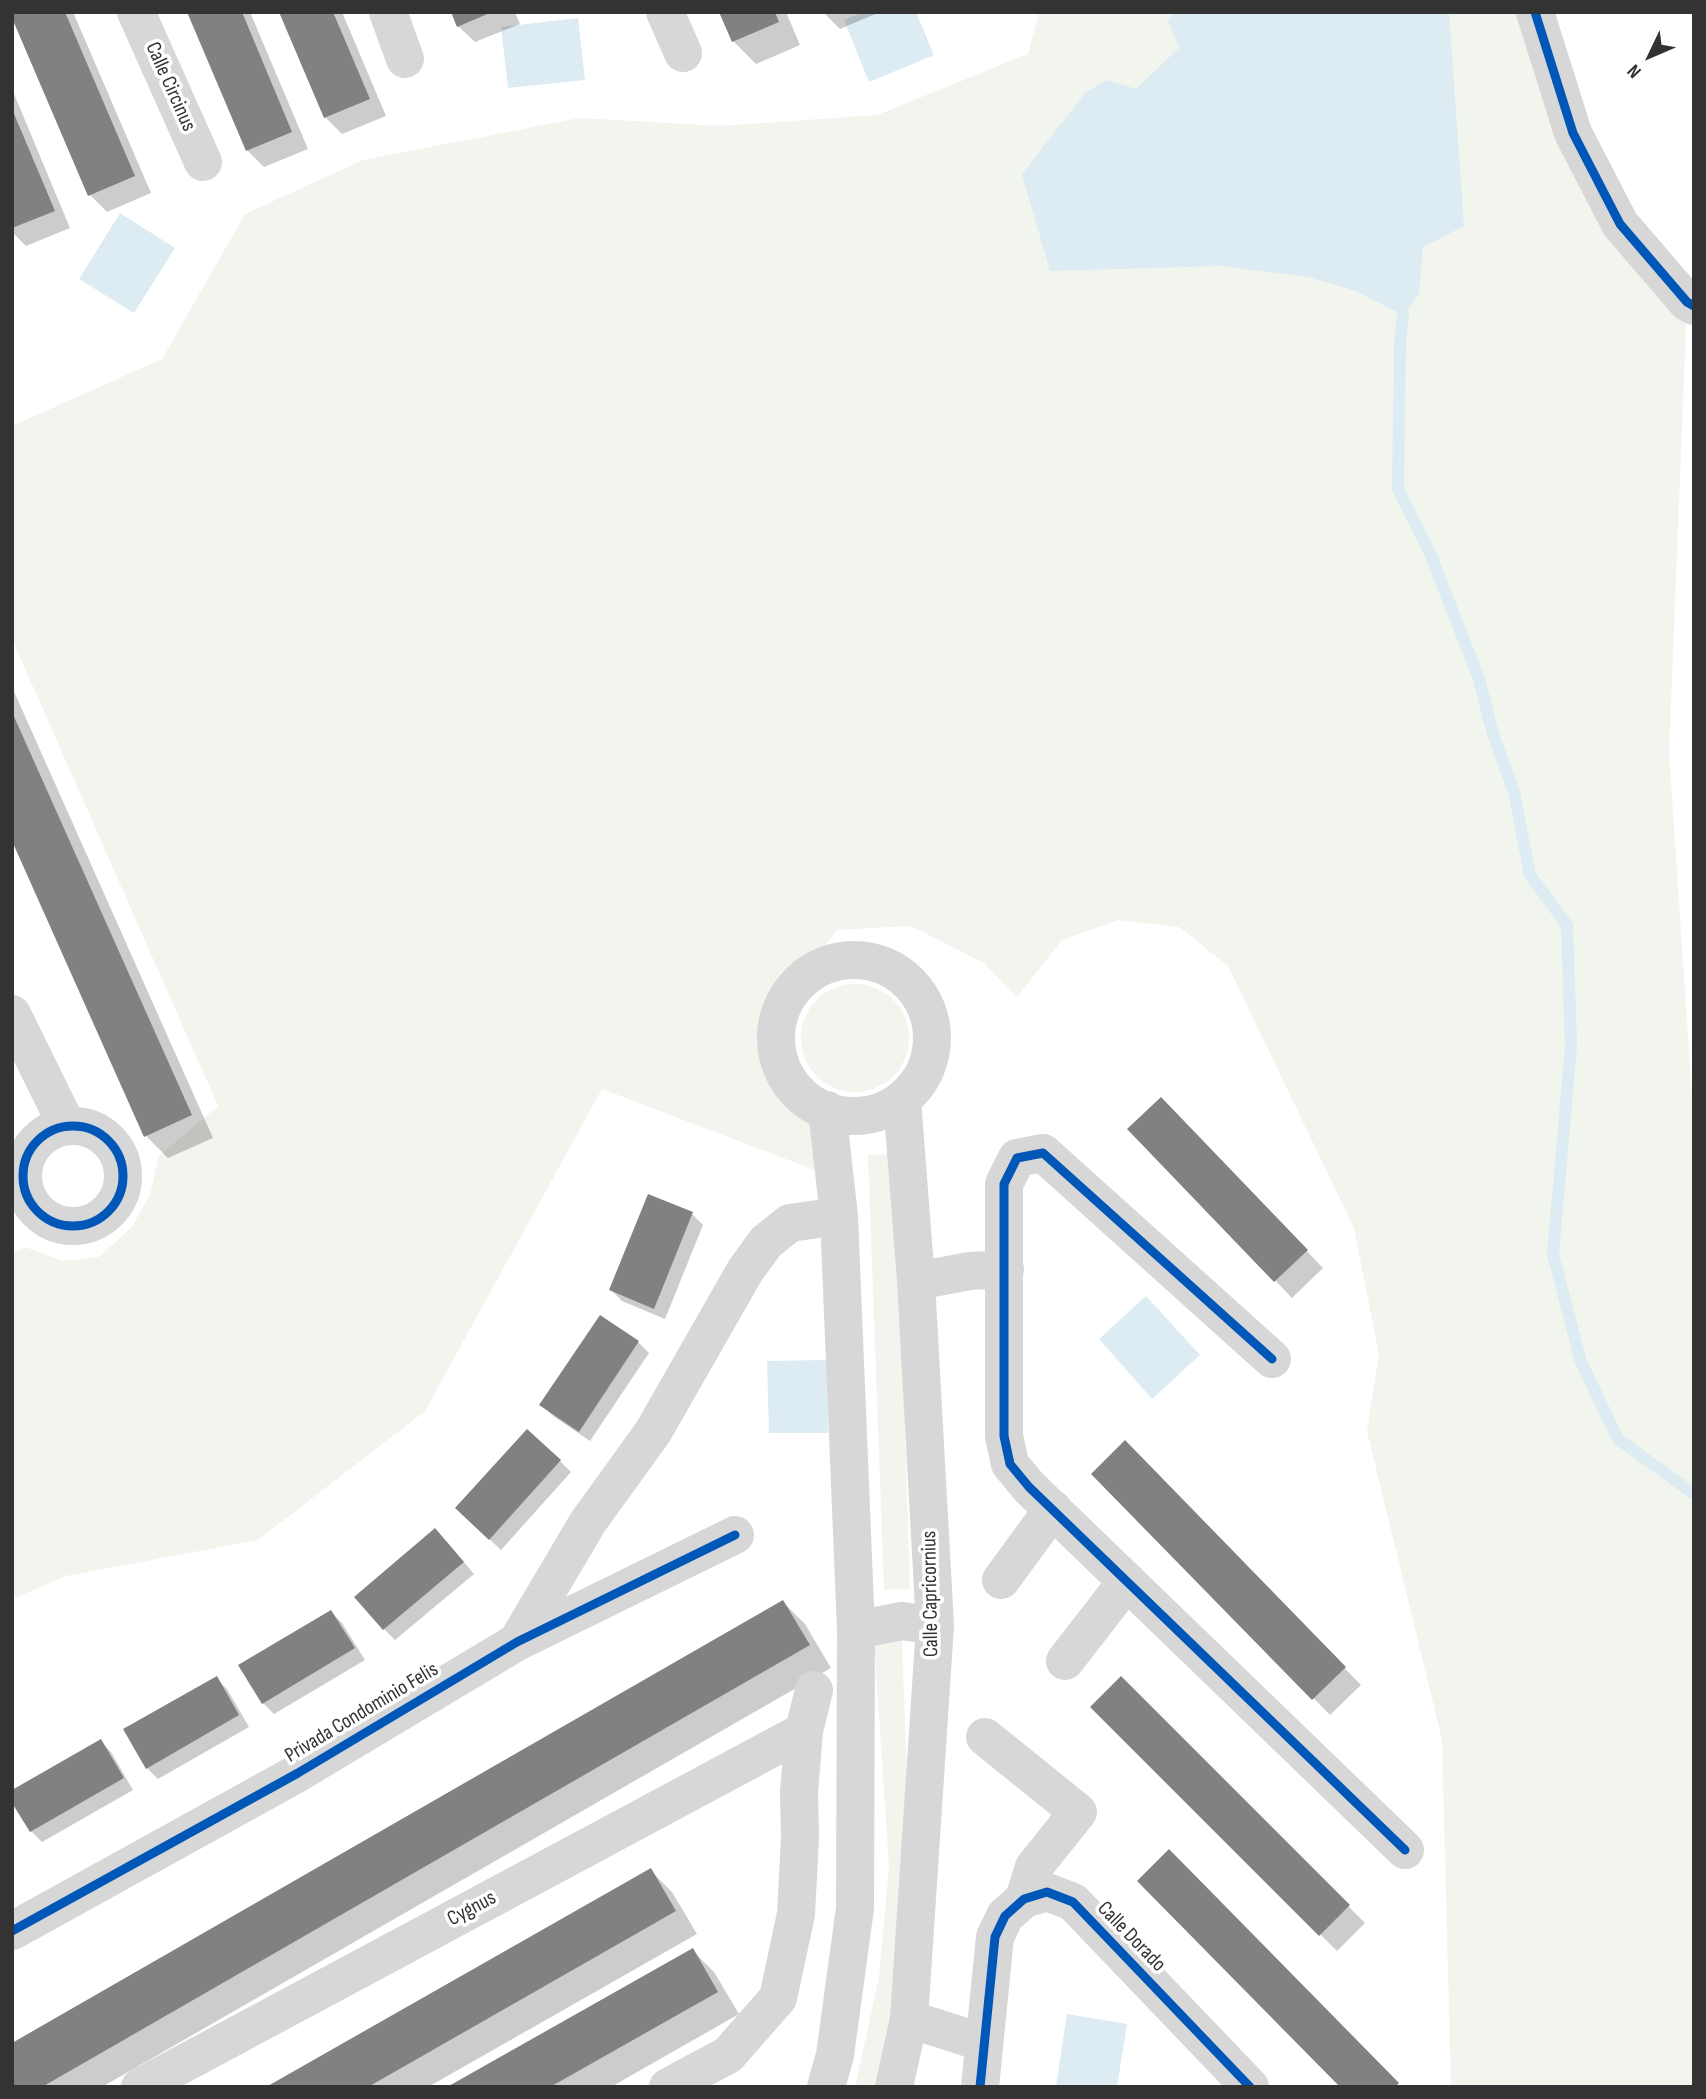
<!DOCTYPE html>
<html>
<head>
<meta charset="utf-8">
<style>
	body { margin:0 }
	#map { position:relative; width:1706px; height:2099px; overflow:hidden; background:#fff; font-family:"Sofia Sans Condensed",sans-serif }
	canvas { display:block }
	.frame { position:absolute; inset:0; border:14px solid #333; pointer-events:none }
	.north { position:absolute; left:1615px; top:21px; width:70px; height:70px; -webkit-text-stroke:5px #fff; paint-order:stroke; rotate:226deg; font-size:19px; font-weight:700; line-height:28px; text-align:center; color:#333 }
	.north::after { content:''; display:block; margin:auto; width:24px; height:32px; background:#333; clip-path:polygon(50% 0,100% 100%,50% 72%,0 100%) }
</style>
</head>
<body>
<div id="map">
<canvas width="1706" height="2099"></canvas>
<div class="frame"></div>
<div class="north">N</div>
</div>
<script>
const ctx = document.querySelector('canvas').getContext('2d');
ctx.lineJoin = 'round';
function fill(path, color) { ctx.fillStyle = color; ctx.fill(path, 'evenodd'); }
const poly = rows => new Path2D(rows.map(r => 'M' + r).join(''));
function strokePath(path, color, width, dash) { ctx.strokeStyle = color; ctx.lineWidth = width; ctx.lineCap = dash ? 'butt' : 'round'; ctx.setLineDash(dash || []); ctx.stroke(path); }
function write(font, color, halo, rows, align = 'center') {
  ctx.font = font + ' "Sofia Sans Condensed",sans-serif'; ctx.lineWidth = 7; ctx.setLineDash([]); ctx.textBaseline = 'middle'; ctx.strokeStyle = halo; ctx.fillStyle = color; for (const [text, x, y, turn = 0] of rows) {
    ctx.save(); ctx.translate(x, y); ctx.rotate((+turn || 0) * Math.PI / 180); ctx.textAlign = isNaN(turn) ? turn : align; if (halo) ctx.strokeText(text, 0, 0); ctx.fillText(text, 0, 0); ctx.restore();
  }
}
fill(poly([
	[1039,12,1541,12,1573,133,1687,302,1669,752,1694,1127,1694,2087,1451,2087,1442,1740,1367,1431,1379,1354,1354,1228,1228,966,1179,927,1118,920,1062,940,1017,997,984,963,911,926,837,930,786,997,779,1062,827,1110,833,1177,602,1089,425,1411,258,1540,66,1576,12,1599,12,1253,25,1247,63,1261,99,1257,131,1228,150,1195,159,1156,218,1106,12,639,12,426,162,359,245,214,363,160,580,118,720,126,877,115,1028,54],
	'801 1038a54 54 0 1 1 108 0a54 54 0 1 1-108 0Z',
	[896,1154,910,1589,884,1590,868,1155],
	[902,1640,909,1834,908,1923,882,2087,855,2087,879,1977,889,1867,874,1641]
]), '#f1f5ed');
fill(poly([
	[864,12,916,12,934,55,869,82,844,20],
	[1173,12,1449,12,1464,226,1423,247,1419,294,1403,315,1356,291,1308,277,1220,266,1050,271,1022,174,1086,92,1107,80,1136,89,1179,48,1168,21],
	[578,18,585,80,508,88,501,27],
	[120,213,175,248,134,313,79,279],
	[1146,1296,1200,1355,1152,1399,1099,1339],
	[827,1360,828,1433,769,1433,767,1361],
	[1067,2014,1127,2024,1117,2087,1056,2086]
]), '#ddebf3');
fill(poly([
	[12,12,73,12,151,193,107,212,90,195],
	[188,12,250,12,308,149,264,167,247,150],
	[281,12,342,12,386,116,342,134,325,117],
	[453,12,515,12,520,24,475,42,458,26],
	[721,12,786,12,800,45,756,64,733,41],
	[823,12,880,12,840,29],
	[12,89,70,228,26,246,12,232],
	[12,687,213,1138,168,1158,146,1136,12,836],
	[1178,1116,1323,1268,1292,1298,1130,1129],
	[692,1214,703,1225,665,1319,622,1301,611,1290],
	[638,1342,649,1353,590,1441,553,1416,542,1405],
	[1125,1443,1361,1685,1330,1715,1094,1474],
	[560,1461,571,1472,501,1550,468,1519],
	[446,1541,474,1574,395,1640,384,1629],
	[783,1602,805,1624,831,1668,102,2087,12,2087],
	[331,1612,342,1623,365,1660,274,1714,263,1703],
	[216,1678,227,1689,249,1727,158,1779,147,1768],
	[1121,1678,1365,1923,1337,1951,1093,1707],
	[100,1741,111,1752,133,1790,42,1842,31,1831],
	[650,1870,672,1892,697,1934,428,2087,270,2087],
	[692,1950,714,1972,739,2014,611,2087,451,2087]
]), '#0003');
strokePath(poly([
	[1403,315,1400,342,1398,489,1430,553,1479,679,1493,734,1514,792,1530,875,1567,925,1571,1046,1553,1254,1581,1362,1618,1439,1694,1494]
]), '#ddebf3', 12);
fill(poly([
	[12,12,65,12,135,176,88,196,12,18],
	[187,12,242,12,292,132,246,151],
	[279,12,333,12,370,99,324,118],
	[451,12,492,12,457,27],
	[719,12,775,12,779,22,732,42],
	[12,109,55,211,12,228],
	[12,712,192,1115,144,1137,12,841],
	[1161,1097,1308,1250,1274,1282,1127,1129],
	[648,1194,693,1212,654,1309,609,1290],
	[600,1315,639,1341,579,1432,539,1405],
	[527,1429,561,1460,489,1540,455,1508],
	[1125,1440,1346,1667,1312,1700,1091,1474],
	[435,1528,464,1562,383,1630,354,1597],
	[783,1600,810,1645,42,2087,12,2087,12,2043],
	[331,1610,355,1648,262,1704,238,1665],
	[217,1676,239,1715,146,1769,123,1729],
	[1121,1676,1350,1905,1319,1936,1090,1707],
	[101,1739,124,1778,30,1832,12,1803,12,1790],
	[1169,1849,1399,2083,1395,2087,1340,2087,1137,1881],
	[651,1868,676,1911,368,2087,266,2087],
	[693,1948,718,1992,550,2087,447,2087]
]), '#818181');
strokePath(poly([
	[136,12,203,162],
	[388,12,405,59],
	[665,12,683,53],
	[1535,12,1573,133,1620,224,1687,302,1694,306],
	'776 1038a78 78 0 1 1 156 0a78 78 0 1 1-156 0Z',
	[12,1014,67,1126],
	'23 1176a50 50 0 1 1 100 0a50 50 0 1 1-100 0Z',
	[916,1281,970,1271,1005,1269],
	[1272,1359,1043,1153,1017,1158,1004,1184,1004,1436,1010,1464,1029,1487,1405,1850],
	[1001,1580,1053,1509],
	[856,1630,902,1621,935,1626],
	[517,1642,588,1522,653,1432,745,1271,766,1242,790,1223,839,1216],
	[1065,1661,1127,1581],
	[985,1737,1078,1812,1034,1867,1024,1899],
	[12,1931,298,1773,517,1642,735,1535],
	[909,2019,984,2043],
	[140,2087,804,1731,814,1690],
	[668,2087,728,2055,778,1998,796,1914,800,1837,799,1792,804,1731],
	[826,2087,835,2055,855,1908,856,1630,839,1216,827,1110],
	[894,2087,909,2019,935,1626,916,1281,902,1100],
	[980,2087,995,1937,1005,1916,1024,1899,1047,1892,1073,1902,1250,2087]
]), '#d7d7d7', 38);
strokePath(poly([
	[1535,12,1573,133,1620,224,1687,302,1694,306],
	'23 1176a50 50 0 1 1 100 0a50 50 0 1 1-100 0Z',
	[1272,1359,1043,1153,1017,1158,1004,1184,1004,1436,1010,1464,1029,1487,1405,1850],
	[12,1931,298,1773,517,1642,735,1535],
	[980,2087,995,1937,1005,1916,1024,1899,1047,1892,1073,1902,1250,2087]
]), '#0057b8', 9);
write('21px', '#333', '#fff', [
	["Calle Circinus",170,87,66],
	["Calle Capricornius",931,1594,-91],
	["Privada Condominio Felis",362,1713,-31],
	["Cygnus",472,1909,-28],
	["Calle Dorado",1131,1937,46]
]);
</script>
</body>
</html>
